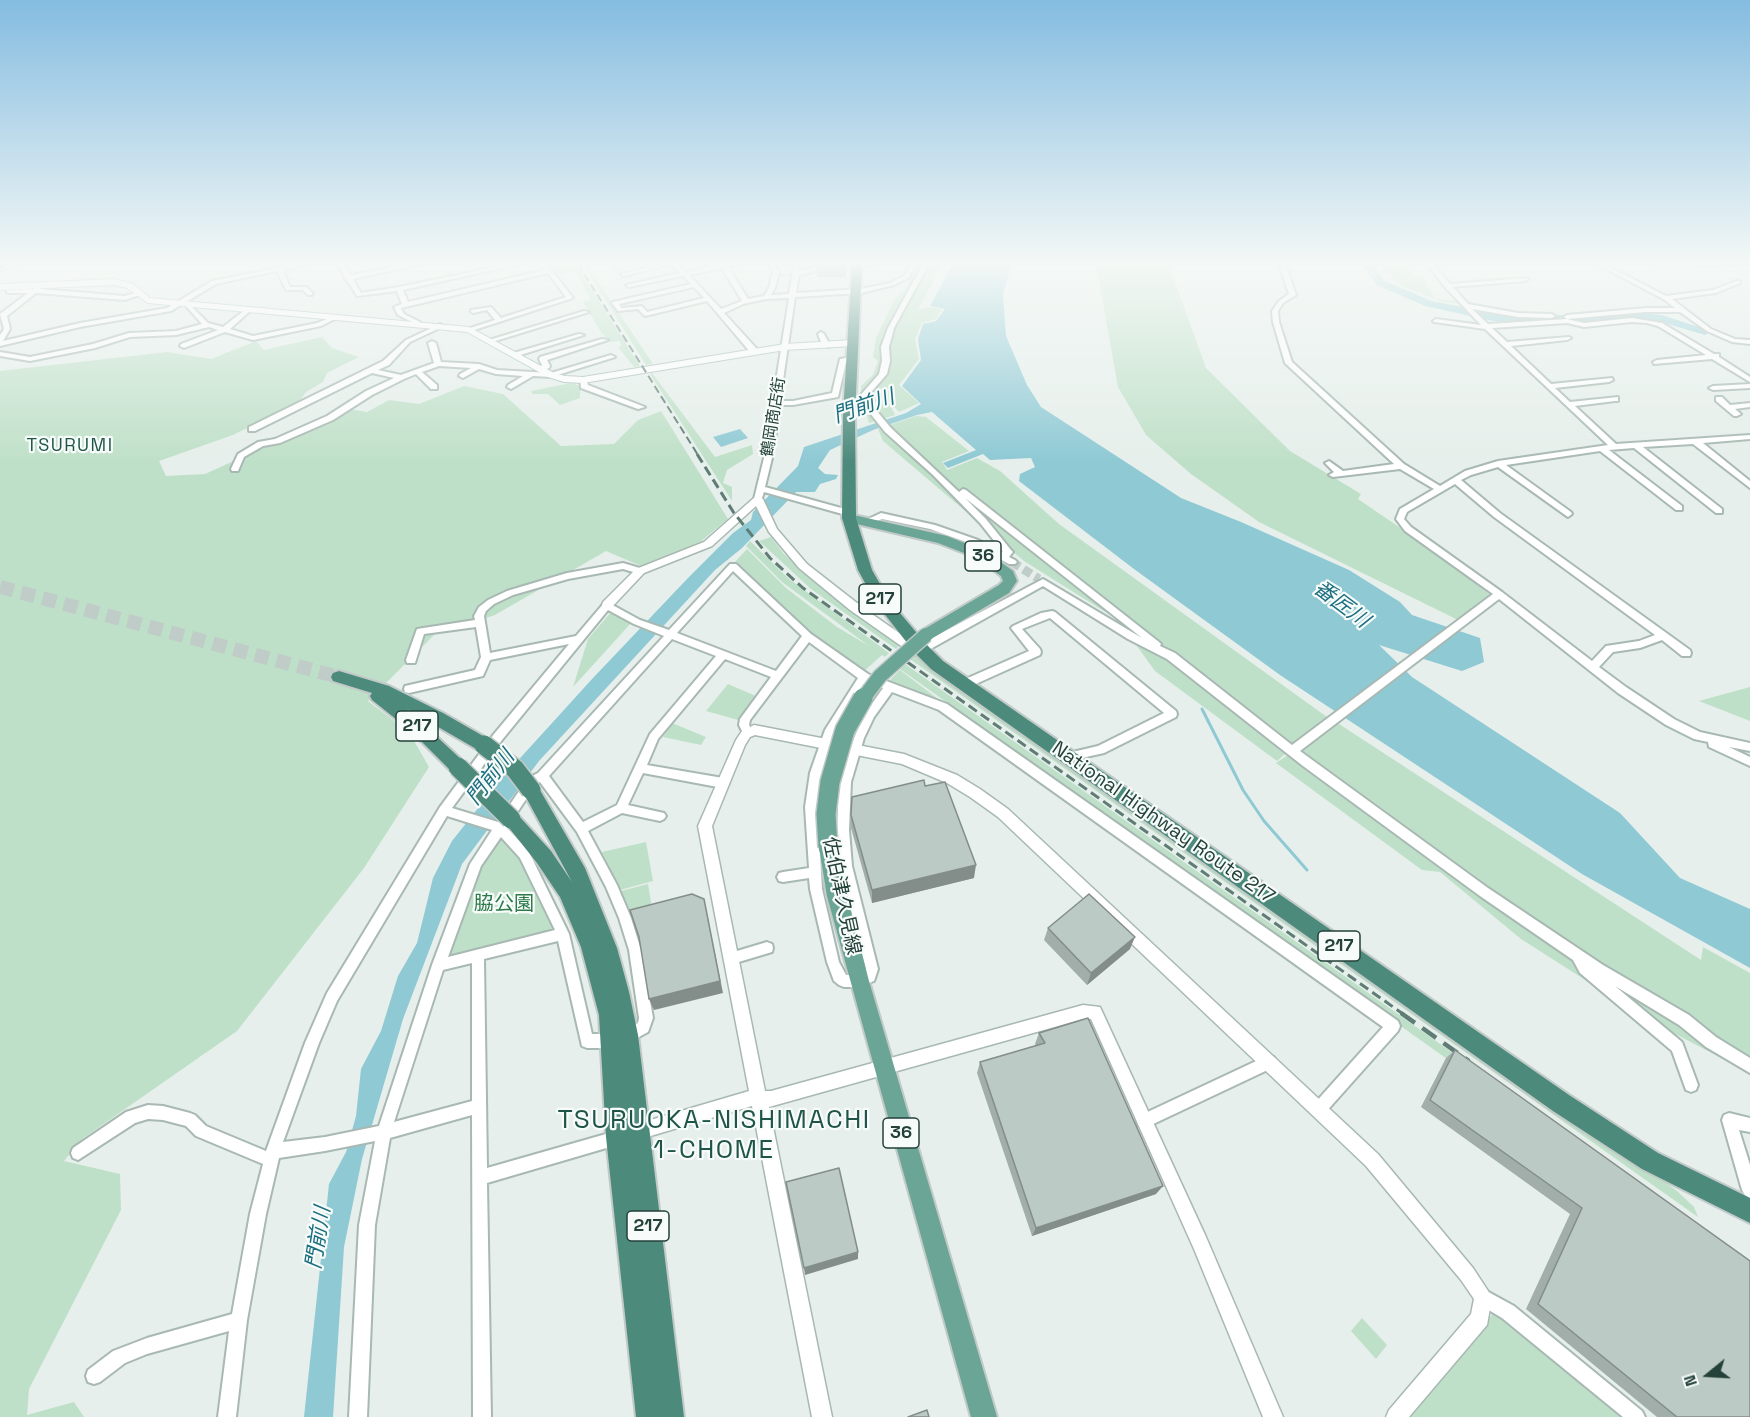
<!DOCTYPE html>
<html>
<head>
<meta charset="utf-8">
<style>
	body { margin:0 }
	#map { position:relative; width:1750px; height:1417px; overflow:hidden; background:#e6efeb; font-family:"Space Grotesk",sans-serif }
	canvas { display:block }
	.north { position:absolute; left:1678px; top:1345px; width:60px; height:60px; -webkit-text-stroke:4px #f7fbf9; paint-order:stroke; rotate:252deg; font-size:16px; font-weight:700; line-height:24px; text-align:center; color:#24423a }
	.north::after { content:''; display:block; margin:auto; width:21px; height:27px; background:#24423a; clip-path:polygon(50% 0,100% 100%,50% 72%,0 100%) }
</style>
</head>
<body>
<div id="map">
<canvas width="1750" height="1417"></canvas>
<div class="north">N</div>
</div>
<script>
const ctx = document.querySelector('canvas').getContext('2d');
ctx.lineJoin = 'round';
function fill(path, color) { ctx.fillStyle = color; ctx.fill(path, 'evenodd'); }
const poly = rows => new Path2D(rows.map(r => 'M' + r).join(''));
function strokePath(path, color, width, dash) { ctx.strokeStyle = color; ctx.lineWidth = width; ctx.lineCap = dash ? 'butt' : 'round'; ctx.setLineDash(dash || []); ctx.stroke(path); }
function write(font, color, halo, rows, align = 'center') {
  ctx.font = font + ' "Space Grotesk","Noto Sans JP",sans-serif'; ctx.lineWidth = 4.5; ctx.setLineDash([]); ctx.textBaseline = 'middle'; ctx.strokeStyle = halo; ctx.fillStyle = color; for (const [text, x, y, turn = 0] of rows) {
    ctx.save(); ctx.translate(x, y); ctx.rotate((+turn || 0) * Math.PI / 180); ctx.textAlign = isNaN(turn) ? turn : align; if (halo) ctx.strokeText(text, 0, 0); ctx.fillText(text, 0, 0); ctx.restore();
  }
}
fill(poly([
	[546,264,576,264,640,366,634,367,618,347,622,346,619,341,610,342,601,332,583,302,591,299,575,271,556,275],
	[583,264,586,264,653,364,646,365],
	[916,264,942,264,918,310,928,307,942,309,936,319,922,323,915,339,919,359,899,385,919,403,899,412,887,399,895,415,869,423,865,409,886,399,873,403,866,397,891,367,889,350,878,376,861,395,861,386,873,375,878,361,873,357,876,338,895,298,905,290],
	[1096,264,1173,264,1172,274,1206,368,1290,451,1361,494,1358,499,1443,557,1491,596,1458,620,1259,522,1191,474,1146,435,1118,387],
	[1381,264,1404,264,1413,275,1423,277,1435,299,1456,301,1459,304,1442,302,1402,286,1383,270],
	[1641,264,1750,264,1750,266,1661,270],
	[322,337,332,348,359,357,327,373,323,382,306,392,298,403,233,435,159,461,166,476,205,474,349,409,367,412,389,400,419,404,464,386,503,394,561,446,614,444,638,420,661,411,728,519,700,542,641,566,606,551,495,615,434,635,368,701,409,732,429,767,364,868,237,1031,82,1139,64,1161,120,1174,121,1210,29,1389,27,1415,74,1402,84,1417,0,1417,0,371,167,352,211,359,256,341,264,350],
	[652,373,715,457,752,445,753,454,727,470,723,483,732,487,732,501,650,374],
	[571,383,580,386,580,398,560,405,548,394,532,394,531,391],
	[916,416,926,417,969,451,942,462,947,470,977,458,1000,471,1059,524,1327,717,1277,761,1155,671,1118,620,1024,561,883,441,878,429],
	[771,537,784,554,799,567,901,643,896,649,811,589,759,541],
	[750,541,788,578,889,653,885,657,882,655,862,673,809,634,734,563,747,549,786,588,837,627,869,646,782,582,746,546],
	[612,611,632,622,573,687,588,639],
	[916,654,1629,1155,1677,1191,1694,1207,1698,1217,910,659],
	[905,664,1750,1264,1750,1275,900,669],
	[900,670,942,702,889,681],
	[728,684,756,696,738,720,706,711],
	[1750,687,1750,721,1699,701],
	[1336,722,1701,960,1703,947,1750,973,1750,1073,1662,1027,1609,987,1590,983,1521,939,1440,872,1422,870,1276,763],
	[672,723,706,737,701,745,663,737],
	[501,833,523,858,558,932,443,961,480,863],
	[646,842,653,881,620,890,602,852],
	[648,884,653,915,630,920,621,891],
	[1495,1311,1625,1417,1407,1417],
	[1362,1318,1387,1345,1376,1359,1351,1331]
]), '#bfe0c8');
fill(poly([
	[953,264,1012,264,1003,294,1006,336,1027,385,1041,407,1181,498,1241,522,1349,570,1400,602,1412,615,1480,638,1484,662,1462,671,1379,645,1412,677,1620,813,1680,878,1750,909,1750,968,1582,874,1280,675,1134,569,1019,481,1020,474,1035,467,1031,458,990,460,983,454,948,468,943,463,976,450,932,412,917,415,873,430,830,450,818,468,825,474,838,475,836,479,820,484,815,492,796,492,742,548,715,570,539,761,462,864,403,1019,362,1159,344,1247,333,1417,304,1417,329,1184,346,1152,356,1116,361,1069,381,1031,398,976,417,943,433,878,452,841,502,778,593,678,687,579,733,533,751,520,753,512,798,466,804,447,906,413,921,404,902,386,921,360,918,339,923,324,936,321,945,309,930,306],
	[740,429,748,438,721,447,713,437]
]), '#8ec9d4');
strokePath(poly([
	[778,276,790,274]
]), '#8ec9d4', 2);
strokePath(poly([
	[1202,709,1243,790,1264,821,1307,870]
]), '#8ec9d4', 3);
fill(poly([
	[1362,264,1372,264,1385,281,1432,301,1493,313,1561,315,1630,312,1662,315,1711,331,1705,335,1661,322,1630,320,1561,323,1493,321,1425,306,1377,285,1362,264]
]), '#8ec9d4');
strokePath(poly([
	[1012,562,1039,579]
]), '#bfccc8', 9, [9, 4.5]);
strokePath(poly([
	[0,587,339,677]
]), '#bfccc8', 14, [14, 8]);
const minor = poly([
	[11,264,20,264,0,270,0,266,11,264],
	[297,264,307,264,283,270,290,287,307,287,313,294,312,295,308,295,303,290,286,290,277,271,216,284,171,311,80,327,0,346,0,335,4,329,0,314,28,293,9,293,7,292,7,290,33,289,40,283,43,285,40,289,125,296,139,292,142,294,125,300,36,293,7,316,10,329,3,341,80,323,167,308,212,281,297,264],
	[338,264,344,264,351,275,411,264,421,264,353,279,361,293,399,287,510,264,520,264,403,290,408,302,545,270,541,264,547,264,573,298,471,331,467,331,467,329,495,320,487,310,473,313,471,312,471,310,491,307,501,318,566,297,548,273,401,308,404,314,420,322,420,324,418,325,398,315,394,307,402,304,397,291,357,296,347,280,344,278,345,277,338,264],
	[623,264,632,264,617,269,614,267,623,264],
	[662,264,677,264,686,272,724,264,738,264,737,265,728,267,748,299,764,296,769,288,773,272,768,264,774,264,779,272,775,288,771,295,789,294,794,264,800,264,799,271,807,270,819,264,826,264,810,273,799,275,796,293,861,289,890,283,904,276,911,264,917,264,908,278,894,285,861,293,795,297,780,401,793,401,832,393,840,359,852,357,856,359,846,362,838,397,793,405,780,405,772,458,765,487,852,511,852,515,846,515,764,492,761,501,758,502,754,499,764,458,789,298,766,299,743,304,724,313,757,349,758,351,754,353,751,353,707,301,645,316,638,309,618,311,612,303,613,302,691,284,683,276,629,287,626,285,680,273,671,264,624,276,621,274,662,264],
	[722,268,742,301,721,309,689,275,722,268],
	[694,287,704,298,647,312,642,306,622,308,619,304,694,287],
	[854,264,873,264,870,266,856,267,853,265,854,264],
	[923,264,929,264,894,328,889,347,890,361,887,374,866,398,891,428,959,492,963,489,966,490,1159,642,1161,644,1160,646,1175,653,1292,745,1493,594,1405,531,1396,519,1400,509,1434,489,1400,469,1333,477,1329,475,1334,472,1325,463,1329,461,1343,471,1394,464,1285,363,1273,322,1272,311,1279,301,1289,294,1279,264,1285,264,1296,295,1283,303,1278,311,1279,322,1292,362,1404,464,1440,486,1465,471,1498,461,1608,445,1485,329,1434,322,1433,321,1436,319,1481,325,1445,287,1427,264,1433,264,1450,284,1527,278,1528,279,1525,281,1453,287,1468,304,1518,313,1552,314,1555,316,1552,318,1518,317,1472,309,1488,324,1567,319,1564,317,1567,315,1646,308,1675,308,1665,300,1597,264,1604,264,1666,296,1713,290,1736,281,1740,281,1740,283,1716,293,1672,299,1711,329,1735,339,1750,340,1750,344,1732,342,1707,331,1680,312,1646,312,1567,319,1584,323,1632,318,1662,323,1714,354,1719,354,1719,357,1750,377,1750,382,1712,359,1654,364,1653,362,1657,360,1706,355,1658,326,1647,323,1632,322,1584,327,1567,323,1492,328,1507,342,1569,337,1571,338,1567,340,1511,346,1551,384,1612,378,1613,380,1609,382,1555,388,1570,402,1618,397,1618,401,1615,401,1575,406,1616,444,1750,435,1750,439,1703,443,1750,481,1750,488,1693,444,1643,447,1722,509,1722,513,1716,513,1634,448,1609,450,1682,506,1682,510,1676,510,1600,451,1506,465,1571,512,1572,514,1568,517,1498,467,1471,475,1461,480,1500,513,1690,650,1691,653,1690,656,1682,656,1662,640,1640,648,1613,652,1599,667,1626,687,1674,719,1700,732,1750,743,1750,751,1729,747,1750,757,1750,766,1709,747,1708,742,1694,739,1666,725,1618,693,1499,599,1300,751,1488,888,1603,965,1689,1015,1716,1037,1750,1058,1750,1073,1706,1047,1679,1025,1615,986,1682,1042,1698,1085,1696,1090,1691,1092,1686,1090,1672,1051,1580,973,1573,960,1480,896,1303,766,1167,659,1128,639,1043,586,925,652,917,652,916,649,917,646,1043,579,1142,638,965,498,986,519,1011,550,1013,552,1009,557,1015,560,1017,562,1015,564,1009,564,972,544,930,529,882,519,866,525,862,522,881,513,935,525,978,540,1003,552,980,523,933,475,885,432,858,398,879,374,882,361,881,347,888,328,923,264],
	[1455,484,1494,517,1655,635,1639,641,1606,646,1592,661,1502,592,1411,527,1404,519,1407,512,1455,484],
	[188,303,208,323,223,327,246,309,250,309,250,311,230,329,253,336,317,323,334,316,337,318,321,326,253,340,225,332,184,348,180,346,181,344,218,330,209,327,176,335,130,337,95,348,30,361,0,356,0,352,30,357,93,344,129,333,176,331,202,324,185,305,188,303],
	[584,311,589,312,492,342,486,341,584,311],
	[440,324,442,325,442,327,410,342,389,365,378,370,401,375,434,363,428,343,432,341,436,343,441,362,479,364,497,370,551,373,611,355,615,357,551,377,533,376,511,389,507,387,508,385,523,376,496,374,479,369,463,378,459,376,460,374,471,368,439,366,422,372,437,385,437,389,431,389,416,374,404,379,372,395,333,420,280,443,263,446,244,457,238,471,232,471,231,469,238,454,258,442,275,439,327,416,366,391,394,378,372,373,255,431,249,431,249,427,383,361,406,340,440,324],
	[821,332,824,334,830,345,829,347,822,345,818,334,821,332],
	[579,334,584,335,517,356,510,354,579,334],
	[602,339,608,340,547,360,550,366,549,368,541,372,537,370,542,365,539,359,540,357,602,339],
	[580,378,586,378,588,385,645,407,638,409,581,388,580,378],
	[1750,384,1750,388,1713,390,1709,388,1713,386,1750,384],
	[1716,397,1722,397,1730,405,1750,403,1750,407,1735,409,1741,414,1737,416,1734,416,1716,401,1716,397],
	[623,563,643,569,645,571,640,574,623,569,568,579,513,595,494,604,486,611,484,616,490,653,576,636,604,603,607,602,640,620,669,630,730,564,736,564,811,634,868,674,947,704,1398,1021,1400,1026,1398,1031,1324,1114,1319,1116,1314,1114,1312,1109,1314,1104,1383,1027,939,710,892,692,874,717,864,738,851,782,849,830,852,866,878,969,874,981,859,987,844,987,839,985,834,981,827,962,810,889,809,878,783,882,779,881,777,877,779,873,783,872,809,868,805,807,810,773,825,730,858,678,809,642,750,720,749,725,753,732,752,735,748,736,744,735,739,725,740,719,771,677,725,659,658,739,647,765,723,778,727,780,729,783,727,786,723,788,643,773,628,805,664,813,666,816,664,819,660,821,622,813,588,831,617,885,631,918,641,950,653,1018,648,1032,637,1038,602,1048,587,1048,582,1046,558,941,484,959,487,1168,620,1130,625,1132,627,1137,625,1142,620,1144,487,1183,491,1417,473,1417,472,1115,390,1138,375,1225,367,1417,349,1417,359,1225,375,1141,325,1151,279,1158,266,1214,247,1320,236,1417,218,1417,229,1331,147,1354,125,1363,100,1382,94,1384,88,1382,86,1376,88,1370,113,1351,147,1338,232,1314,250,1214,263,1164,196,1136,186,1126,163,1120,148,1119,135,1123,78,1160,73,1158,71,1153,73,1148,126,1112,148,1105,163,1106,190,1113,195,1115,206,1126,266,1151,305,1043,327,993,440,807,494,734,569,644,490,660,483,676,409,693,405,692,404,689,405,686,475,670,481,657,476,627,424,634,415,663,407,663,406,660,417,629,475,620,474,616,479,607,488,600,507,591,567,573,623,563],
	[733,571,802,636,776,671,677,633,733,571],
	[608,610,634,624,664,636,538,773,528,778,498,822,452,808,502,740,608,610],
	[672,639,716,656,650,734,617,805,583,822,549,776,672,639],
	[866,682,883,688,864,715,854,738,839,782,837,830,840,866,866,969,864,973,859,975,846,975,839,962,822,889,817,807,822,773,835,731,866,682],
	[540,782,577,832,606,887,619,918,629,950,639,1018,638,1023,634,1025,602,1034,592,1034,569,934,528,850,507,828,536,784,540,782],
	[447,816,492,830,470,864,432,965,379,1126,325,1137,283,1142,319,1043,337,1001,447,816],
	[501,837,520,858,555,930,448,957,481,866,501,837],
	[472,963,472,1101,394,1122,443,970,472,963],
	[1052,611,1055,612,1176,711,1177,714,1176,717,1104,753,1068,761,1064,760,1063,757,1064,754,1098,746,1164,713,1050,618,1022,629,1040,649,1041,652,1040,655,969,687,961,687,960,684,961,681,1029,651,1011,628,1013,626,1041,613,1052,611],
	[767,942,772,944,773,948,772,952,732,964,727,962,726,958,727,954,767,942],
	[1269,1055,1274,1057,1276,1062,1274,1067,1149,1126,1144,1128,1139,1126,1137,1121,1139,1116,1269,1055],
	[1729,1113,1750,1118,1750,1132,1739,1130,1750,1165,1750,1198,1745,1195,1742,1190,1722,1120,1724,1115,1729,1113],
	[1483,1289,1514,1306,1642,1411,1645,1417,1623,1417,1502,1318,1477,1303,1475,1297,1477,1291,1483,1289]
]);
const tertiary = poly([
	[758,496,763,499,777,529,807,564,857,603,867,605,883,599,887,600,888,603,887,606,869,612,922,649,924,652,922,655,914,655,850,610,799,568,769,532,756,506,712,546,644,573,611,608,603,608,602,605,603,602,636,569,704,542,755,497,758,496],
	[754,725,904,754,957,775,980,789,1008,809,1378,1154,1473,1268,1492,1297,1487,1325,1409,1417,1386,1417,1389,1410,1471,1314,1474,1299,1461,1280,1366,1166,998,817,970,797,947,783,902,764,755,735,750,737,745,745,712,826,765,1091,771,1091,1083,1005,1100,1007,1206,1237,1283,1417,1263,1417,1194,1249,1091,1019,1083,1019,769,1107,832,1417,812,1417,752,1106,637,1140,631,1138,629,1132,631,1126,637,1124,749,1091,698,826,736,740,742,731,754,725]
]);
const secondary = poly([
	[115,279,133,284,150,298,469,327,554,373,565,376,583,377,785,344,853,340,858,343,853,346,785,350,583,383,564,382,548,377,467,332,457,331,148,303,127,288,115,285,0,290,0,284,115,279]
]);
const primary = poly([
	[849,514,947,536,987,552,1013,571,1017,581,1009,593,931,639,921,639,918,635,921,631,999,585,1003,581,1001,576,977,558,938,543,844,521,842,518,849,514],
	[828,839,835,841,837,847,847,896,869,981,997,1417,971,1417,827,896,819,847,821,841,828,839]
]);
const trunk = poly([
	[0,264,8,264,0,269,0,264],
	[852,264,862,264,855,415,856,518,872,570,889,600,927,645,943,661,1569,1095,1658,1153,1750,1198,1750,1223,1642,1169,1553,1111,931,669,915,653,876,603,858,570,842,518,843,415,852,264],
	[339,671,389,686,443,713,490,740,493,745,490,750,478,750,407,709,464,762,467,767,464,772,452,772,411,731,372,700,370,696,372,693,333,681,331,677,333,673,339,671],
	[531,783,537,785,585,868,617,948,629,992,638,1035,684,1417,636,1417,606,1137,599,1015,581,947,560,897,537,863,502,819,505,814,511,811,517,814,551,851,572,882,522,790,525,785,531,783]
]);
strokePath(minor, '#a8b8b2', 4);
strokePath(tertiary, '#a8b8b2', 3);
strokePath(secondary, '#a4bbb3', 2);
strokePath(primary, '#c2cac8', 4);
strokePath(trunk, '#c2cac8', 4);
fill(minor, '#fff');
fill(tertiary, '#fff');
fill(secondary, '#fff');
fill(primary, '#6aa596');
fill(trunk, '#4c8a7c');
strokePath(poly([
	[578,264,698,455]
]), '#5f7d75', 2, [8, 4]);
strokePath(poly([
	[697,454,734,513,770,558,803,588,1403,1014]
]), '#5f7d75', 3, [10, 5]);
strokePath(poly([
	[1401,1013,1469,1061]
]), '#5f7d75', 4.5, [17, 9]);
const primaryBridgeFar1 = poly([
	[862,700,880,676,926,635]
]);
const primaryBridge = poly([
	[828,847,826,814,830,782,845,730,863,698]
]);
const trunkBridge = poly([
	[484,745,515,769,531,790],
	[458,767,511,819]
]);
strokePath(primaryBridgeFar1, '#c2cac8', 17, []);
strokePath(primaryBridge, '#c2cac8', 22, []);
strokePath(trunkBridge, '#c2cac8', 22, []);
strokePath(primaryBridgeFar1, '#6aa596', 14);
strokePath(primaryBridge, '#6aa596', 19);
strokePath(trunkBridge, '#4c8a7c', 19);
fill(poly([
	[817,264,847,264,846,277,817,277],
	[925,786,974,878,872,903,851,828,851,815],
	[1048,928,1130,949,1087,985,1044,940],
	[1039,1033,1156,1194,1032,1236,977,1073,980,1062,1036,1046,1035,1044],
	[1455,1050,1750,1417,1657,1417,1526,1309,1570,1214,1421,1107,1446,1058]
]), '#a1aea9');
fill(poly([
	[976,865,974,878,872,903,872,890],
	[704,899,723,993,654,1010,649,999],
	[1135,937,1130,949,1087,985,1091,973],
	[1163,1186,1156,1194,1032,1236,1036,1228],
	[858,1252,858,1259,805,1275,804,1268]
]), '#838d89');
const building = poly([
	[817,264,846,264,846,267,817,267,817,264],
	[924,780,925,786,945,782,976,865,872,890,851,815,852,797,924,780],
	[692,894,704,899,720,981,649,999,639,937,630,910,692,894],
	[1089,894,1135,937,1091,973,1048,928,1089,894],
	[1088,1018,1163,1186,1036,1228,980,1062,1045,1043,1039,1033,1088,1018],
	[1455,1050,1750,1261,1750,1417,1677,1417,1538,1304,1582,1208,1430,1100,1455,1050],
	[839,1168,858,1252,804,1268,786,1182,839,1168],
	[927,1410,929,1417,908,1417,927,1410]
]);
fill(building, '#bbcac4');
strokePath(building, '#838d89', 1.5);
const sky = ctx.createLinearGradient(0, 0, 0, 462);
sky.addColorStop(0, '#84bce0');
sky.addColorStop(0.57, '#f4f8f6');
sky.addColorStop(1, '#f4f8f600');
ctx.fillStyle = sky;
ctx.fillRect(0, 0, 1750, 462);
write('16px', '#24423a', '#f7fbf9', [
	["鶴岡商店街",774,417,-81]
]);
ctx.letterSpacing = '1.5px';
write('18px', '#1f5548', '#f7fbf9', [
	["TSURUMI",70,446]
]);
ctx.letterSpacing = '0px';
for (const [x, y, w] of [
	[983,556,36],
	[880,599,42],
	[417,726,42],
	[1339,946,42],
	[901,1133,36],
	[648,1226,42]
]) { const box = new Path2D(); box.roundRect(x - w / 2, y - 15, w, 30, 4.5); ctx.fillStyle = '#f7fbf9'; ctx.fill(box); strokePath(box, '#24423a', 1.5); }
write('bold 18px', '#24423a', null, [
	["36",983,556],
	["217",880,599],
	["217",417,726],
	["217",1339,946],
	["36",901,1133],
	["217",648,1226]
]);
write('20px', '#24423a', '#f7fbf9', [
	["National Highway Route 217",1163,823,35],
	["佐伯津久見線",841,896,78]
]);
write('20px', '#2d7a4b', '#f7fbf9', [
	["脇公園",504,905]
]);
write('italic 21px', '#1c6f80', '#f7fbf9', [
	["門前川",864,407,-19],
	["番匠川",1341,605,37],
	["門前川",491,778,-52],
	["門前川",319,1238,-81]
]);
ctx.letterSpacing = '1.5px';
write('26px', '#1f5548', '#f7fbf9', [
	["TSURUOKA-NISHIMACHI",714,1121],
	["1-CHOME",714,1151]
]);
ctx.letterSpacing = '0px';
</script>
</body>
</html>
